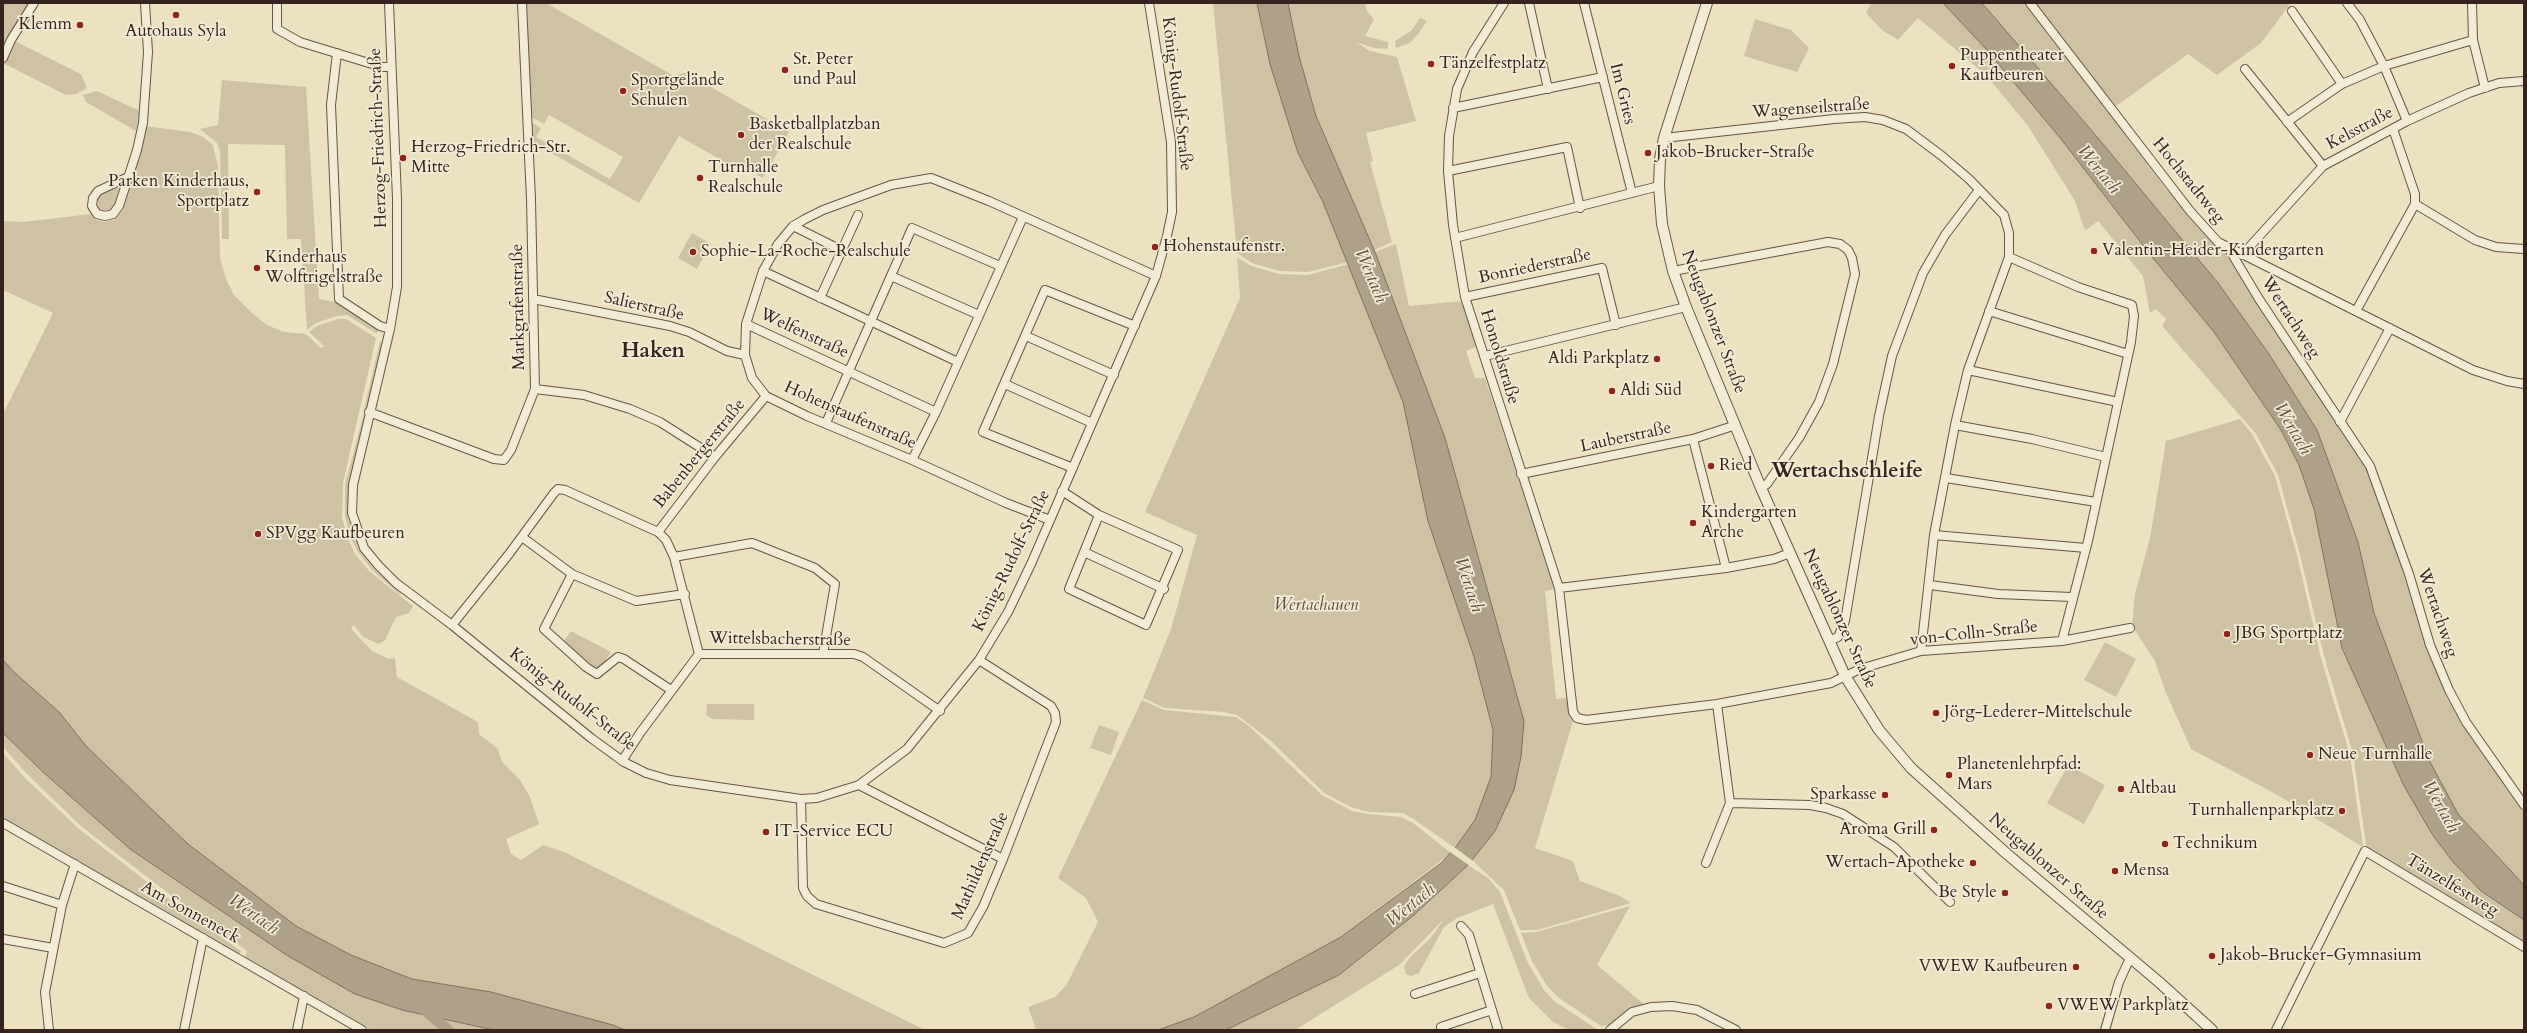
<!DOCTYPE html>
<html>
<head>
<meta charset="utf-8">
<style>
	body { margin:0 }
	#map { position:relative; width:2527px; height:1033px; overflow:hidden; background:#ede2bf; font-family:Cardo,serif }
	canvas { display:block }
	.frame { position:absolute; inset:0; border:4px solid #36231d; pointer-events:none }
</style>
</head>
<body>
<div id="map">
<canvas width="2527" height="1033"></canvas>
<div class="frame"></div>
</div>
<script>
const ctx = document.querySelector('canvas').getContext('2d');
ctx.lineJoin = 'round';
function fill(path, color) { ctx.fillStyle = color; ctx.fill(path, 'evenodd'); }
const poly = rows => new Path2D(rows.map(r => 'M' + r).join(''));
function strokePath(path, color, width, dash) { ctx.strokeStyle = color; ctx.lineWidth = width; ctx.lineCap = dash ? 'butt' : 'round'; ctx.setLineDash(dash || []); ctx.stroke(path); }
function write(font, color, halo, rows, align = 'center') {
  ctx.font = font + ' Cardo,serif'; ctx.lineWidth = 3.5; ctx.setLineDash([]); ctx.textBaseline = 'middle'; ctx.strokeStyle = halo; ctx.fillStyle = color; for (const [text, x, y, turn = 0] of rows) {
    ctx.save(); ctx.translate(x, y); ctx.rotate((+turn || 0) * Math.PI / 180); ctx.textAlign = isNaN(turn) ? turn : align; if (halo) ctx.strokeText(text, 0, 0); ctx.fillText(text, 0, 0); ctx.restore();
  }
}
fill(poly([
	[3,3,30,3,3,53],
	[525,3,546,3,674,76,690,71,692,76,789,132,763,178,747,169,744,173,679,136,639,203,532,142,531,122,541,128,536,137,610,179,623,157,549,115,544,124,530,116],
	[1213,3,1257,3,1270,64,1298,153,1323,202,1348,262,1308,272,1280,271,1252,263,1237,253],
	[1288,3,1365,3,1367,11,1374,19,1365,36,1388,42,1388,49,1374,48,1356,42,1370,51,1397,57,1416,121,1366,133,1373,161,1370,162,1392,242,1374,250,1316,116,1299,56],
	[1871,3,1943,3,1986,49,2061,139,2152,257,2214,332,2281,430,2299,465,2314,509,2342,648,2404,786,2432,834,2453,862,2481,891,2524,920,2524,945,2367,851,2353,754,2324,656,2300,555,2278,475,2256,434,2162,326,2166,319,2156,309,2150,313,2143,276,2098,221,2086,230,2084,228,2075,201,2028,126,1986,75,1918,18,1898,40,1882,30,1866,13],
	[1982,3,2027,3,2163,185,2188,215,2216,243,2229,251,2369,467,2427,646,2510,791,2524,810,2524,885,2458,814,2429,760,2374,613,2358,542,2317,430,2269,354,2218,283,2098,138],
	[2033,3,2291,3,2261,43,2217,75,2188,54,2115,107],
	[1420,18,1427,21,1419,33,1410,43,1396,48,1395,41,1412,30],
	[1755,19,1791,30,1809,48,1797,72,1744,56],
	[13,40,81,74,87,88,76,94,66,95,3,63],
	[222,80,306,87,319,299,340,303,378,327,377,334,347,315,337,316,316,323,307,330,301,239,287,239,285,145,228,144,229,239,222,239,220,152,217,143,200,129,218,125],
	[97,91,140,111,136,131,86,102,83,95],
	[145,126,190,132,203,137,213,145,218,166,220,258,226,279,234,295,253,314,267,325,284,332,306,334,321,348,324,346,309,332,317,326,338,319,346,319,376,338,343,483,342,517,348,539,355,554,370,572,413,606,409,613,396,617,385,640,379,644,363,637,354,625,351,629,372,651,389,659,395,658,397,677,478,722,479,734,498,749,502,762,520,780,530,797,539,824,506,839,511,854,521,860,543,845,564,852,925,1030,625,1030,613,1025,491,992,412,979,351,955,296,926,188,844,86,746,59,712,16,674,3,660,3,414,53,313,3,290,3,221,24,222,90,214,94,219,105,222,115,219,123,211],
	[108,188,119,188,115,204,111,210,106,212,100,210,97,199],
	[692,233,711,244,697,269,678,258],
	[1396,244,1409,306,1463,301,1477,346,1466,351,1475,378,1485,378,1555,589,1545,591,1556,699,1568,698,1569,715,1573,721,1535,848,1573,861,1580,881,1622,897,1631,903,1537,930,1520,930,1504,890,1472,860,1487,841,1524,721,1445,438,1375,252],
	[1237,257,1251,266,1279,274,1308,275,1349,264,1403,402,1428,521,1474,657,1493,730,1491,777,1475,820,1455,848,1415,820,1403,813,1369,812,1353,808,1324,793,1271,741,1237,715,1224,712,1165,708,1143,698,1171,629,1197,535,1145,512,1240,298],
	[380,341,382,343,367,410,364,410],
	[364,413,366,413,349,484,347,515,360,551,374,569,401,593,400,595,372,570,358,552,350,537,345,516,345,484],
	[2240,419,2252,434,2275,476,2297,555,2321,658,2350,755,2363,847,2274,793,2191,749,2166,693,2155,661,2132,626,2135,594,2150,538,2166,441],
	[571,631,611,652,601,667,596,667,588,662,564,641],
	[2105,642,2136,659,2116,697,2084,680],
	[1142,700,1164,710,1236,717,1249,726,1322,795,1352,811,1368,814,1401,817,1413,823,1451,853,1341,937,1194,1017,1158,1030,1033,1030,1036,1029,1028,1007,1055,997,1067,984,1098,922,1086,898,1058,878],
	[707,704,754,704,754,720,712,719,706,715],
	[1099,725,1119,732,1111,755,1090,748],
	[3,733,43,772,130,849,288,956,495,1030,371,1030,347,1018,245,957,247,951,190,910,82,827,27,774,3,747],
	[3,753,24,777,79,829,187,913,241,951,238,956,3,821],
	[2068,765,2105,785,2084,824,2047,803],
	[1468,865,1488,878,1500,892,1528,963,1544,990,1554,1001,1598,1030,1570,1030,1553,1022,1529,998,1493,904,1457,918,1444,927,1419,973,1411,976,1406,974,1404,966,1411,956,1430,939,1444,919,1399,965,1295,1030,1226,1030,1339,975,1414,915],
	[1630,906,1597,965,1645,1005,1610,1025,1601,1026,1559,998,1547,986,1532,961,1521,933,1536,932]
]), '#cec2a3');
const water = poly([
	[1257,3,1288,3,1299,56,1316,116,1375,252,1445,438,1524,721,1521,757,1514,790,1495,831,1468,865,1414,915,1339,975,1226,1030,1158,1030,1194,1017,1341,937,1441,863,1455,848,1475,820,1491,777,1493,730,1474,657,1428,521,1403,402,1323,202,1298,153,1270,64,1257,3],
	[1943,3,1982,3,2098,138,2218,283,2269,354,2317,430,2358,542,2374,613,2429,760,2458,814,2524,885,2524,920,2481,891,2453,862,2432,834,2404,786,2342,648,2314,509,2299,465,2281,430,2214,332,2152,257,2061,139,1986,49,1943,3],
	[3,660,16,674,59,712,86,746,188,844,296,926,351,955,412,979,491,992,613,1025,625,1030,494,1030,434,1017,402,1010,355,994,288,956,130,849,43,772,3,733,3,660]
]);
fill(water, '#afa188');
strokePath(water, '#7f6f5d', 1);
fill(poly([
	[1454,847,1473,861,1470,866,1450,852]
]), '#ede2bf');
strokePath(poly([
	[423,1008,448,1030]
]), '#afa188', 11);
const minor = poly([
	[277,3,277,29,300,42,382,67,391,67],
	[389,3,397,199,397,287,390,329,353,485,352,513,364,548,378,565,396,583,452,625,591,738,624,762,646,773,670,780,801,799,817,798,859,785,907,749,979,660,1008,612,1031,564,1156,276,1167,236,1172,212,1171,142,1149,3],
	[1504,3,1473,52,1457,89,1449,136,1448,171,1453,225,1465,297,1559,588,1573,712,1577,718,1586,720,1717,704,1831,683,1860,669,1921,651,2062,641,2088,541,2131,342,2134,316,2132,305,2078,287,2009,257],
	[1529,3,1548,89],
	[1584,3,1632,193],
	[2030,3,2190,211,2218,242,2473,370,2507,381,2524,384],
	[2347,3,2360,20,2384,66,2407,121],
	[2472,3,2473,40,2485,88],
	[2292,11,2342,84],
	[337,53,331,105,339,299,380,326,390,329],
	[3,58,11,40,34,3],
	[2245,69,2323,166],
	[1453,108,1603,77],
	[2287,122,2342,84,2384,66,2473,40],
	[1664,138,1834,119,1865,117,1883,120,1906,129,1942,156,1969,179,2004,215,2009,233,2009,257,1968,370,1955,425,1934,535,1921,651],
	[1448,171,1567,147,1580,208],
	[128,177,98,191,93,198,92,206,97,214,105,216,113,214,119,206,137,150,143,123,148,52,145,3],
	[2415,204,2475,240,2496,247,2524,249],
	[793,226,843,251],
	[1455,238,1659,186],
	[2229,249,2259,299,2370,466,2409,574,2430,645,2449,690,2466,722,2524,805],
	[2242,255,2323,166,2407,121,2469,93,2499,83,2524,81],
	[763,271,958,362],
	[1673,271,1828,242,1840,244,1848,250,1852,258,1855,274,1833,364,1819,402,1799,438,1767,484,1761,488],
	[891,276,979,315],
	[1465,297,1602,268,1616,325],
	[820,298,858,215],
	[533,299,670,326,689,332,727,351,745,355],
	[1989,311,2128,354],
	[2356,311,2415,204,2415,194,2393,129],
	[746,324,936,412],
	[1026,336,1114,375],
	[1485,356,1686,307],
	[1968,370,2118,402],
	[1005,384,1092,423],
	[535,389,584,395,630,409,660,422,715,457],
	[369,412,494,459,504,460,511,450,535,389,531,199,522,3],
	[2340,422,2390,328],
	[826,423,912,228,1000,266],
	[1955,425,2032,439,2106,457],
	[1693,439,1726,568],
	[912,460,936,412,1023,217],
	[1073,468,983,432,1045,290,1135,326],
	[1521,474,1693,439,1736,425],
	[1946,478,2096,502],
	[1062,491,1099,515,1178,550,1146,625,1069,589,1099,515],
	[1050,520,1006,503,912,460,807,416,766,396,752,378,745,355,746,324,763,271,778,244,793,226,805,219,823,210,891,185,931,178,989,201,1156,276],
	[658,532,715,457,766,396],
	[1934,535,2086,548],
	[522,537,572,574,636,601,685,594],
	[1084,552,1164,589],
	[674,557,752,543,815,568,835,584,823,654],
	[572,574,544,629,586,667,597,674,618,657,624,659,671,690],
	[1930,585,1998,594,2072,597],
	[1559,588,1726,568,1774,559,1790,553],
	[452,625,509,554,554,493,558,489,565,490,658,532,666,540,674,557,699,654],
	[1829,641,1838,637,1845,621,1879,416,1892,356,1923,273,1945,235,1979,190],
	[2062,641,2130,628],
	[699,654,854,654,863,657,940,711],
	[622,761,640,733,699,654],
	[859,785,1003,859],
	[801,799,803,888,807,896,816,904,944,943,968,933,983,907,1003,859,1056,722,1055,713,1051,706,979,660],
	[1730,803,1810,805,1826,808,1843,814,1894,847,1950,902],
	[3,823,362,1030],
	[1706,863,1730,803,1717,704],
	[3,886,62,905],
	[1461,926,1469,935,1498,1030],
	[3,939,53,948],
	[1415,994,1480,973],
	[1441,1027,1492,1010],
	[49,1030,45,992,62,905,75,864],
	[184,1030,203,938],
	[297,1030,304,996],
	[1610,1030,1632,1012,1651,1007,1672,1006,1697,1010,1736,1030],
	[2105,1030,2119,982,2130,958],
	[2276,1030,2365,851,2524,947]
]);
const tertiary = poly([
	[1707,3,1664,138,1660,159,1659,186,1662,224,1673,271,1686,307,1761,488,1845,676,1879,730,1911,768,2007,854,2159,982,2212,1030]
]);
strokePath(minor, '#645346', 10);
strokePath(tertiary, '#645346', 12);
strokePath(minor, '#f3ecd5', 8);
strokePath(tertiary, '#f3ecd5', 10);
for (const [x, y, r, color] of [
	[176,15,4,"#8f2418"],
	[80,25,4,"#8f2418"],
	[1431,64,4,"#8f2418"],
	[1952,66,4,"#8f2418"],
	[785,70,4,"#8f2418"],
	[623,91,4,"#8f2418"],
	[741,135,4,"#8f2418"],
	[1648,153,4,"#8f2418"],
	[403,158,4,"#8f2418"],
	[700,178,4,"#8f2418"],
	[257,192,4,"#8f2418"],
	[1155,247,4,"#8f2418"],
	[2094,251,4,"#8f2418"],
	[693,252,4,"#8f2418"],
	[257,268,4,"#8f2418"],
	[1657,359,4,"#8f2418"],
	[1612,391,4,"#8f2418"],
	[1711,466,4,"#8f2418"],
	[1693,523,4,"#8f2418"],
	[258,534,4,"#8f2418"],
	[2227,634,4,"#8f2418"],
	[1936,713,4,"#8f2418"],
	[2310,755,4,"#8f2418"],
	[1949,775,4,"#8f2418"],
	[2121,789,4,"#8f2418"],
	[1885,795,4,"#8f2418"],
	[2342,811,4,"#8f2418"],
	[1934,830,4,"#8f2418"],
	[766,832,4,"#8f2418"],
	[2165,844,4,"#8f2418"],
	[1973,863,4,"#8f2418"],
	[2115,871,4,"#8f2418"],
	[2005,893,4,"#8f2418"],
	[2212,956,4,"#8f2418"],
	[2076,967,4,"#8f2418"],
	[2049,1006,4,"#8f2418"]
]) { const dot = new Path2D(); dot.arc(x, y, r, 0, 2 * Math.PI); ctx.fillStyle = color; ctx.fill(dot); strokePath(dot, '#f3ecd5', 1.5); }
write('17px', '#36231d', '#f3ecd5', [
	["Klemm",72,25,"right"],
	["Autohaus Syla",176,32,"center"],
	["Puppentheater",1960,56],
	["Kaufbeuren",1960,76],
	["St. Peter",793,60],
	["und Paul",793,80],
	["Tänzelfestplatz",1439,64],
	["Sportgelände",631,81],
	["Schulen",631,101],
	["Basketballplatzban",749,125],
	["der Realschule",749,145],
	["Herzog-Friedrich-Str.",411,148],
	["Mitte",411,168],
	["Jakob-Brucker-Straße",1656,153],
	["Turnhalle",708,168],
	["Realschule",708,188],
	["Parken Kinderhaus,",249,182,"right"],
	["Sportplatz",249,202,"right"],
	["Hohenstaufenstr.",1163,247],
	["Valentin-Heider-Kindergarten",2102,251],
	["Sophie-La-Roche-Realschule",701,252],
	["Kinderhaus",265,258],
	["Wolftrigelstraße",265,278],
	["Aldi Parkplatz",1649,359,"right"],
	["Aldi Süd",1620,391],
	["Ried",1719,466],
	["Kindergarten",1701,513],
	["Arche",1701,533],
	["SPVgg Kaufbeuren",266,534],
	["JBG Sportplatz",2235,634],
	["Jörg-Lederer-Mittelschule",1944,713],
	["Neue Turnhalle",2318,755],
	["Planetenlehrpfad:",1957,765],
	["Mars",1957,785],
	["Altbau",2129,789],
	["Sparkasse",1877,795,"right"],
	["Turnhallenparkplatz",2334,811,"right"],
	["Aroma Grill",1926,830,"right"],
	["IT-Service ECU",774,832],
	["Technikum",2173,844],
	["Wertach-Apotheke",1965,863,"right"],
	["Mensa",2123,871],
	["Be Style",1997,893,"right"],
	["Jakob-Brucker-Gymnasium",2220,956],
	["VWEW Kaufbeuren",2068,967,"right"],
	["VWEW Parkplatz",2057,1006]
], 'left');
write('17px', '#36231d', '#f3ecd5', [
	["König-Rudolf-Straße",1176,94,83],
	["Im Gries",1622,94,76],
	["Wagenseilstraße",1811,109,-4],
	["Kelsstraße",2360,129,-28],
	["Herzog-Friedrich-Straße",379,138,-92],
	["Hochstadtweg",2188,181,51],
	["Bonriederstraße",1535,267,-12],
	["Markgrafenstraße",519,307,-91],
	["Salierstraße",644,307,13],
	["Wertachweg",2290,318,57],
	["Neugablonzer Straße",1713,322,69],
	["Welfenstraße",804,334,25],
	["Honoldstraße",1499,357,73],
	["Hohenstaufenstraße",850,416,24],
	["Lauberstraße",1626,438,-12],
	["Babenbergerstraße",700,454,-51],
	["König-Rudolf-Straße",1012,561,-64],
	["Wertachweg",2437,613,71],
	["Neugablonzer Straße",1839,619,65],
	["von-Colln-Straße",1974,634,-6],
	["Wittelsbacherstraße",780,640,1],
	["König-Rudolf-Straße",572,700,38],
	["Mathildenstraße",981,866,-66],
	["Neugablonzer Straße",2048,867,41],
	["Tänzelfestweg",2452,886,31],
	["Am Sonneneck",190,913,29]
]);
write('italic 17px', '#5c4b3e', '#f3ecd5', [
	["Wertachauen",1316,606]
]);
write('italic 18px', '#604f42', '#f3ecd5', [
	["Wertach",2098,170,51],
	["Wertach",1370,276,67],
	["Wertach",2292,429,60],
	["Wertach",1468,585,72],
	["Wertach",2440,807,61],
	["Wertach",1411,906,-39],
	["Wertach",253,915,35]
]);
write('bold 21px', '#36231d', '#f3ecd5', [
	["Haken",653,352],
	["Wertachschleife",1847,472]
]);
</script>
</body>
</html>
